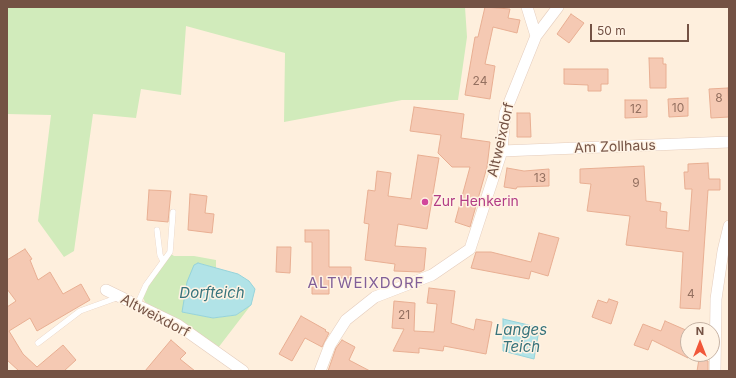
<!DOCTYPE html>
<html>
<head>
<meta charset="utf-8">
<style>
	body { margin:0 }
	#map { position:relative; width:736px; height:378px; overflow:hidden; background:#feefdd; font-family:Inter,sans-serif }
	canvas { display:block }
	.frame { position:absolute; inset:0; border:8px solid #745244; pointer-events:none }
	.north { position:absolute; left:680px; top:322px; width:40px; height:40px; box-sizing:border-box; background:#fff3e4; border:1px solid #c7b3a4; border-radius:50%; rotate:0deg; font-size:11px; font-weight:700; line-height:16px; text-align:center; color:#745244 }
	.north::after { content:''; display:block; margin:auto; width:14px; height:18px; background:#f15739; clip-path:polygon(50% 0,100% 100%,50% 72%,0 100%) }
	.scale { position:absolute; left:590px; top:24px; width:99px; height:18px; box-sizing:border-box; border:2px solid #745244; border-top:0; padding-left:5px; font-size:12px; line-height:14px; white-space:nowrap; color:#745244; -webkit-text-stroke:3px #fff3e4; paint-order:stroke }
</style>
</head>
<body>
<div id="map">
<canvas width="736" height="378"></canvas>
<div class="frame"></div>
<div class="north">N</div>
<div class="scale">50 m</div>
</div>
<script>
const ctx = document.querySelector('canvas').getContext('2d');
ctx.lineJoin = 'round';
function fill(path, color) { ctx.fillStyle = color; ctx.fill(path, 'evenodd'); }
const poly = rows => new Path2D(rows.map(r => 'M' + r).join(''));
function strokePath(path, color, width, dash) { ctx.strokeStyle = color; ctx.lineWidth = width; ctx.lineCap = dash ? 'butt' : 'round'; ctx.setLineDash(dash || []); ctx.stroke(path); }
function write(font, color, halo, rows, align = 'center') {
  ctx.font = font + ' Inter,sans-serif'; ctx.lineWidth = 3; ctx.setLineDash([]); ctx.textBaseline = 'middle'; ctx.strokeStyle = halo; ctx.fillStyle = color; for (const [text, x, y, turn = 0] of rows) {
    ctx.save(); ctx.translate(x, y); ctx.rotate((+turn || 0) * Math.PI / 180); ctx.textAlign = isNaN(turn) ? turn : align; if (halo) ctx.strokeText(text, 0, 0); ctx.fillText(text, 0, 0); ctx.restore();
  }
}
fill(poly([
	[7,7,465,7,467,37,458,100,402,100,284,122,285,53,186,26,181,95,141,89,136,118,93,114,74,251,64,257,38,221,51,115,7,114],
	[171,254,174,256,194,256,216,260,216,268,198,263,183,312,213,318,236,315,251,305,218,348,145,302,143,298,146,288]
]), '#d1ebbb');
const water = poly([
	[198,263,238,274,249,281,255,289,251,305,236,315,213,318,182,312,187,282,194,265,198,263],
	[503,319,537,327,539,330,534,359,503,351,503,319]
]);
fill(water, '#b1e3e7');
strokePath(water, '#96d3da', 1);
const building = poly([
	[485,7,510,9,508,18,520,20,517,33,493,27,485,64,495,66,490,99,465,95,475,37,478,37,485,7],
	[571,14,584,23,569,43,557,34,571,14],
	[649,58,663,58,663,64,666,64,666,88,650,88,649,58],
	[564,69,608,69,608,84,601,84,601,91,588,91,588,85,564,84,564,69],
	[728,88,729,117,711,118,709,89,728,88],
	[688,98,688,116,669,117,668,99,688,98],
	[625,100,647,100,647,117,625,118,625,100],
	[414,107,464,114,461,138,490,142,487,167,470,227,455,222,470,167,452,167,438,153,441,135,410,131,414,107],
	[517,113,530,113,531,137,517,137,517,113],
	[418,155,439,158,427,229,398,224,395,246,426,248,424,270,420,272,394,271,395,264,365,260,369,224,364,223,368,190,375,191,377,171,391,173,388,196,411,199,418,155],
	[708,163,709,179,720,179,720,190,708,190,700,309,680,308,683,252,626,245,630,216,587,211,591,184,580,183,580,169,644,166,646,201,661,203,660,211,667,212,666,228,689,231,692,189,685,189,684,172,688,172,688,164,708,163],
	[507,168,524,171,549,169,549,186,517,187,516,189,504,187,507,168],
	[149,190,171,191,168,222,147,220,149,190],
	[190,194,207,196,205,213,214,214,212,233,188,230,190,194],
	[305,230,329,230,329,267,351,267,351,278,329,278,329,294,312,294,312,242,305,242,305,230],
	[539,233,559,238,548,276,531,271,529,279,471,268,476,252,491,252,531,262,539,233],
	[277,247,291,247,290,273,276,272,277,247],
	[25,249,32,259,30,260,38,280,50,272,63,294,81,284,90,300,37,331,30,318,9,331,23,354,37,367,63,345,76,360,64,371,19,371,7,360,7,307,16,301,7,289,7,260,25,249],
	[429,288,455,291,451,323,474,330,476,319,492,322,486,354,444,346,443,351,419,348,419,353,393,351,404,329,392,328,394,301,415,303,414,331,434,332,437,304,427,303,429,288],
	[609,299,618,302,611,324,592,317,598,300,607,303,609,299],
	[301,316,326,330,325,331,329,333,322,347,305,338,292,361,279,354,301,316],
	[665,321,688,331,688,358,652,340,648,350,634,345,643,324,661,331,665,321],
	[171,340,186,353,180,359,195,371,145,371,171,340],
	[342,340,355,347,349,360,370,371,328,371,336,348,342,340],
	[699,359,708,361,708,371,697,371,699,359]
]);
fill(building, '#f5c9b3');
strokePath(building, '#e8ae92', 1);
const service = poly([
	[157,230,160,255,163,261],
	[137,305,146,285,170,252,173,212],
	[38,343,80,311,119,297]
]);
const minor = poly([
	[527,7,536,36],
	[502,151,729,142],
	[106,290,178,325,243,371],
	[320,371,330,345,346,320,375,297,432,275,470,249,502,151,505,113,536,36,558,7],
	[715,371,716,299,723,251,729,226]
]);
strokePath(service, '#e4ccbc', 6);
strokePath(minor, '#e4ccbc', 12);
strokePath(service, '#fff', 5.5);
strokePath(minor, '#fff', 11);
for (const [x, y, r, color] of [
	[425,202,4,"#d1479c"]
]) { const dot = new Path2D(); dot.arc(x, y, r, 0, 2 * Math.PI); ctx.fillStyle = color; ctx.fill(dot); strokePath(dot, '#fff3e4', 1.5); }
write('12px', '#947060', null, [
	["24",480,81],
	["8",719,98],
	["10",678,108],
	["12",636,109],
	["13",540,178],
	["9",636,183],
	["4",691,294],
	["21",404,315]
]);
write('14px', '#745244', '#fff3e4', [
	["Altweixdorf",501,140,-77],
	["Am Zollhaus",615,147,-2],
	["Altweixdorf",155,316,28]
]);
write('14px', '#b23c85', '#fff3e4', [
	["Zur Henkerin",433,202]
], 'left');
ctx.letterSpacing = '1px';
write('15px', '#815f98', '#fff3e4', [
	["ALTWEIXDORF",366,283]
]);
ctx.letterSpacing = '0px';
write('italic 15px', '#38747c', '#fff3e4', [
	["Dorfteich",212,293],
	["Langes",521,330],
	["Teich",521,347]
]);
</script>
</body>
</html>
